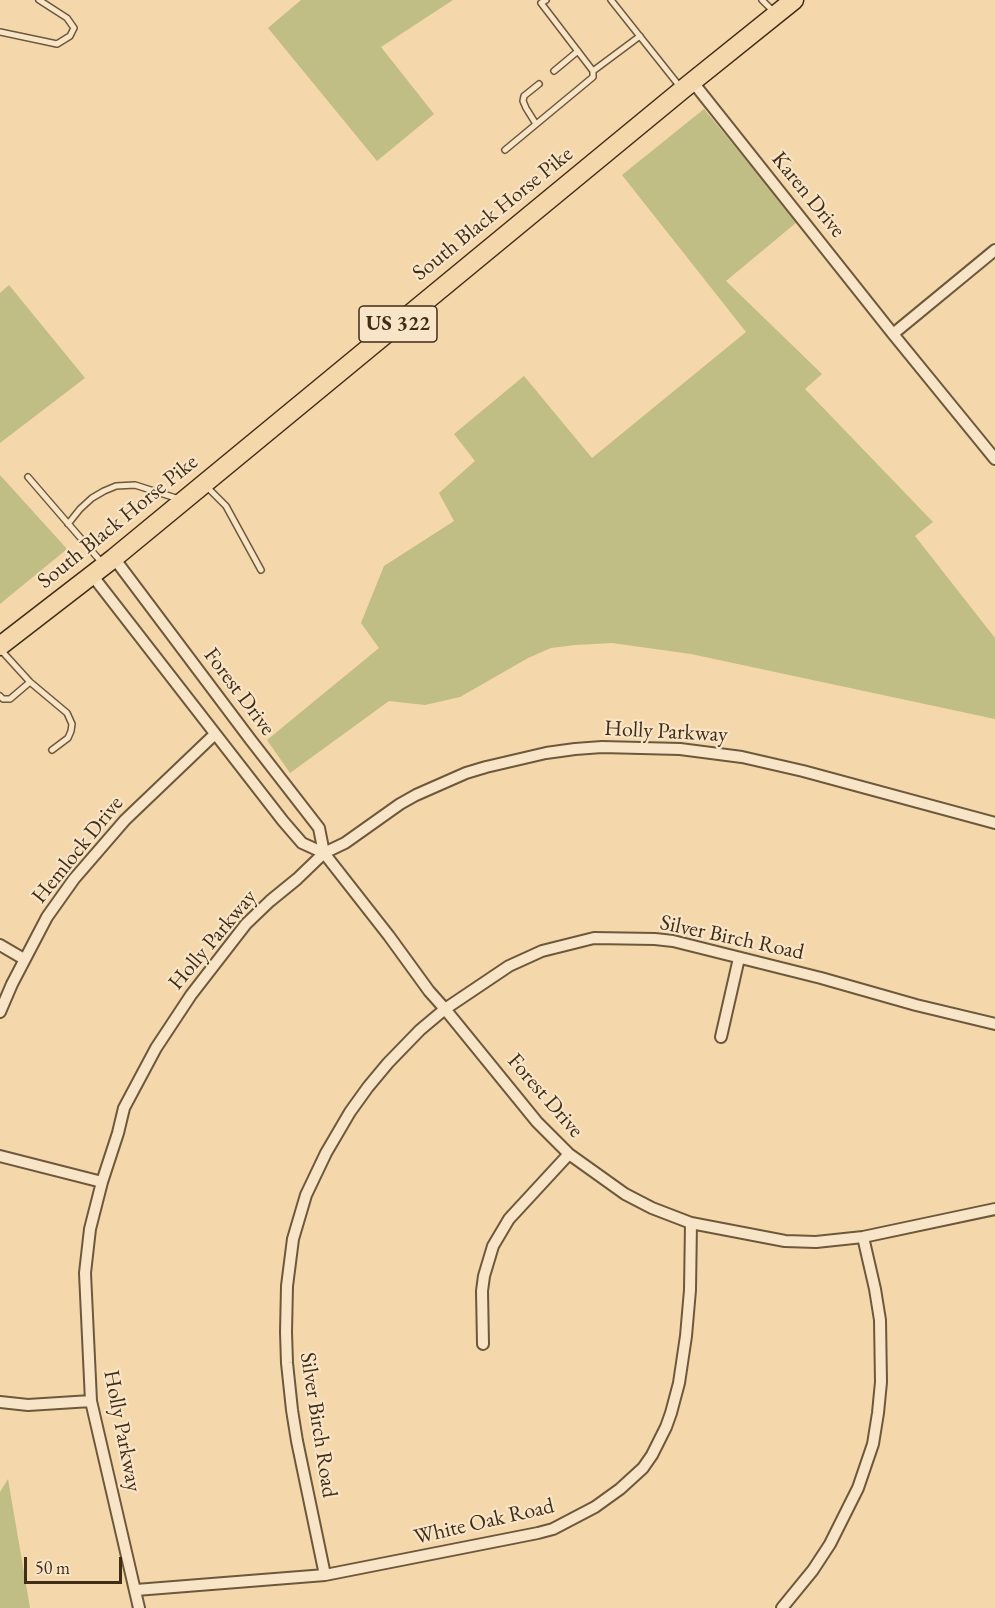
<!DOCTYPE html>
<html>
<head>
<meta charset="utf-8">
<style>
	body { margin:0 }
	#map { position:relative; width:995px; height:1608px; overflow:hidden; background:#f4d7aa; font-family:"EB Garamond",serif }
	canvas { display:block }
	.scale { position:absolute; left:24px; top:1557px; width:98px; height:27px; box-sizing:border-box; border:3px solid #402d18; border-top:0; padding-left:8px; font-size:18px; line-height:21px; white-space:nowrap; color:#402d18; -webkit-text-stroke:4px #f8e5c8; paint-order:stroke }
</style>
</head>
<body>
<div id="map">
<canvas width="995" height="1608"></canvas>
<div class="scale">50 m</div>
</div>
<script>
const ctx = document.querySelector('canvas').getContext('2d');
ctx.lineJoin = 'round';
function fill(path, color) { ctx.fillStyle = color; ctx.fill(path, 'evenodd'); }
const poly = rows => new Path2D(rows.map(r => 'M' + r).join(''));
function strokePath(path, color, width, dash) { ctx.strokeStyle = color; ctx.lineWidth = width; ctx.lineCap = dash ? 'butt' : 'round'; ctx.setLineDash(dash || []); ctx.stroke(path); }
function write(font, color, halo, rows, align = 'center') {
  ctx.font = font + ' "EB Garamond",serif'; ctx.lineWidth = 4.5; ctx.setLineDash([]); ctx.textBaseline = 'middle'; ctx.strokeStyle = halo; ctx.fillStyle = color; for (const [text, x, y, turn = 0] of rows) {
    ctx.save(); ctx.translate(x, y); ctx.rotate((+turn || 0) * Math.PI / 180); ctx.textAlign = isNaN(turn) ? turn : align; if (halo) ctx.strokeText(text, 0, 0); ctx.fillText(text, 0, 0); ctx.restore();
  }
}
fill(poly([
	[301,0,453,0,381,47,434,114,377,161,268,28],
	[704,109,797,222,726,281,822,374,805,389,933,522,915,536,995,638,995,719,691,654,612,643,575,645,551,648,528,658,460,697,425,705,389,701,290,773,267,740,379,648,361,623,384,566,454,521,439,493,475,461,454,434,524,376,592,458,746,332,622,175],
	[9,285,85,378,0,443,0,293],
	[0,475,67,549,0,604],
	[8,1479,30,1608,0,1608,0,1492]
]), '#c0bd85');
const service = poly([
	[611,0,681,88],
	[762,0,775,13],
	[0,32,57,44,70,36,74,28,67,18,39,0],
	[554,71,578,51],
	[593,71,640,36],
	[536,124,526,108,523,101,524,96,539,84],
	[505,150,593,77,593,71,541,3,546,0],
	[28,477,103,564],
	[207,487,226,506,261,570],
	[68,524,80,509,92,498,104,491,116,486,135,485,179,499],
	[0,649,30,682,67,713,72,724,71,731,68,738,52,750],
	[0,696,3,699,10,699,30,682]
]);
const minor = poly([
	[692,81,893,334,995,459],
	[893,334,995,250],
	[114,558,250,739,319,828,324,853],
	[92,575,283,821,302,843,324,853,389,936,429,991,445,1009,537,1122,569,1154,625,1194,652,1208,691,1223,785,1241,816,1242,863,1237,995,1209],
	[0,945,24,959],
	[0,1012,12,984,47,917,74,879,125,820,215,734],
	[721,1037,739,958],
	[0,1156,102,1182],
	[483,1344,482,1291,484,1276,493,1246,509,1219,569,1154],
	[0,1402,28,1405,91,1401],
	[325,1575,297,1441,292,1410,287,1363,286,1332,287,1286,293,1239,306,1195,326,1153,350,1112,368,1087,388,1063,420,1030,445,1009,509,966,542,951,594,938,655,939,673,941,821,978,916,1005,995,1024],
	[136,1590,325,1575,538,1533,553,1529,595,1507,620,1489,643,1468,652,1455,666,1427,671,1413,679,1383,686,1336,690,1290,691,1223],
	[139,1608,91,1401,85,1273,90,1229,102,1182,118,1133,124,1108,156,1048,191,995,246,924,270,901,297,879,324,853,345,843,400,804,416,795,466,773,486,767,546,753,575,749,602,747,680,749,742,757,803,771,995,823],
	[782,1608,813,1570,830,1544,858,1488,873,1444,878,1413,881,1382,880,1320,875,1289,863,1237]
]);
const trunk = poly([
	[0,646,114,558,682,90,794,0]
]);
strokePath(service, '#6d583c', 8);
strokePath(minor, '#6d583c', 14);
strokePath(trunk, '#402d18', 21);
strokePath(service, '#f8e5c8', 5);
strokePath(minor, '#f8e5c8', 10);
strokePath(trunk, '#f4d7aa', 18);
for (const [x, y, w] of [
	[398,324,78]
]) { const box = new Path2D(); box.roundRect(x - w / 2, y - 18, w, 36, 4.5); ctx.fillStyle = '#f8e5c8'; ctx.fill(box); strokePath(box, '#402d18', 1.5); }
write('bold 21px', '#402d18', null, [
	["US 322",398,324]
]);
write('22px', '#402d18', '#f8e5c8', [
	["Karen Drive",808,195,51],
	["South Black Horse Pike",493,214,-39],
	["South Black Horse Pike",118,522,-39],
	["Forest Drive",239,692,53],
	["Holly Parkway",666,732,3],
	["Hemlock Drive",78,850,-51],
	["Silver Birch Road",732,938,12],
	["Holly Parkway",213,940,-50],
	["Forest Drive",545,1096,49],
	["Silver Birch Road",318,1425,81],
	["Holly Parkway",122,1431,79],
	["White Oak Road",484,1522,-13]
]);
</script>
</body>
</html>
